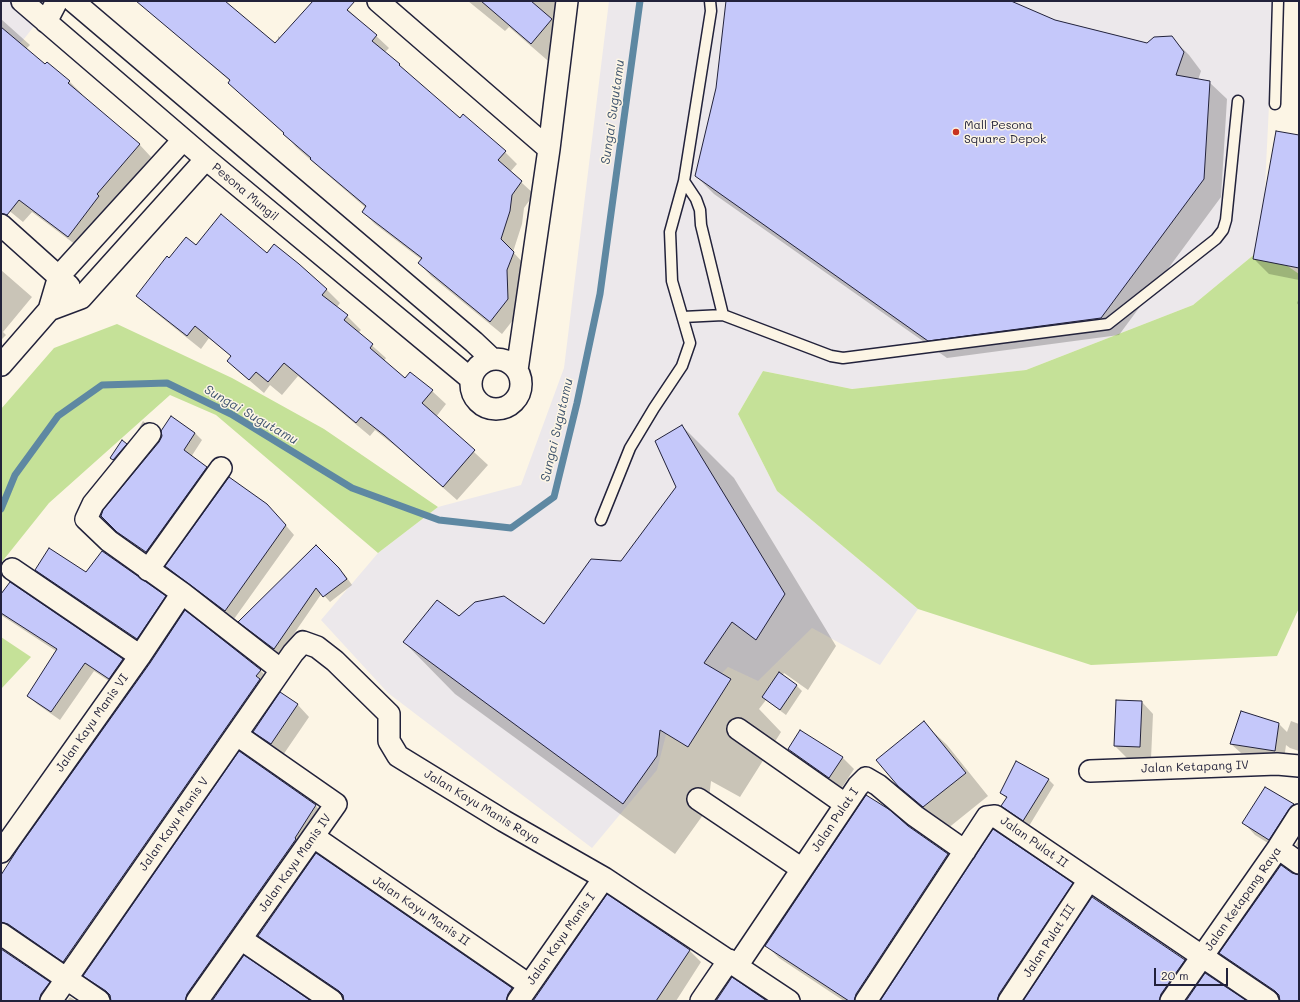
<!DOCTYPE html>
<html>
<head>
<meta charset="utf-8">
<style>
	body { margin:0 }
	#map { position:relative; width:1300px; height:1002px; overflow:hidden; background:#fcf5e5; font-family:Mali,sans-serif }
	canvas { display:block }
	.frame { position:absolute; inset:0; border:2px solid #22223b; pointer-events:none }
	.scale { position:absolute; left:1154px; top:968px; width:74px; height:18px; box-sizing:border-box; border:2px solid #22223b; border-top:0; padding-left:5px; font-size:12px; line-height:14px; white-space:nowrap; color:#22223b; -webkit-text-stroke:3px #fcf5e5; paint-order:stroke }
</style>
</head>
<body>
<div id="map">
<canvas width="1300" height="1002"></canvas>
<div class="frame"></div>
<div class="scale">20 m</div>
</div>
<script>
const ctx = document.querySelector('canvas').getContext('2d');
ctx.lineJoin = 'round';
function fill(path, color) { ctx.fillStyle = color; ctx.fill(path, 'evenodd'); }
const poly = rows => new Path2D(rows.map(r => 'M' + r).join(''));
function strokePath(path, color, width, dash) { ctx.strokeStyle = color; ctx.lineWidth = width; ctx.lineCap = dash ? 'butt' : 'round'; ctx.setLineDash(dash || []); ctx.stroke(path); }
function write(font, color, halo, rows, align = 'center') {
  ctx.font = font + ' Mali,sans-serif'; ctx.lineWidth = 3; ctx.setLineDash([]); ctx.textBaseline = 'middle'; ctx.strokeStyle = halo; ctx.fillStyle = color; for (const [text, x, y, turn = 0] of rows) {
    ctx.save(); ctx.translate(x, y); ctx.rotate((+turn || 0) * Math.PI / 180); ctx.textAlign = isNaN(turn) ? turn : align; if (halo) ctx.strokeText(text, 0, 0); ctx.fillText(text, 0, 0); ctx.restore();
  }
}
fill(poly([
	[1,1,54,1,1,68],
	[609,1,1265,1,1274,3,1262,248,1193,305,1026,370,852,389,763,371,738,414,777,491,918,609,880,665,812,628,758,681,728,667,668,727,657,770,592,848,388,693,321,620,378,553,438,507,521,485,564,368]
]), '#ece8eb');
fill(poly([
	[1262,248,1299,274,1299,608,1277,656,1091,665,918,609,777,491,738,414,763,371,852,389,1026,370,1193,305],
	[117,324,232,378,324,429,438,507,378,553,216,415,170,395,49,503,1,563,1,409,54,348],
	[1,637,31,657,1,689]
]), '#c5e198');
fill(poly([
	[137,1,223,1,278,46,278,36,281,38,314,1,339,1,389,48,384,53,411,77,460,120,505,152,517,164,510,172,534,194,524,208,522,224,513,252,525,265,520,311,502,334,431,276,419,263,422,260,375,224,363,212,366,208,323,171,296,147,285,134,241,95,230,81],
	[468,1,572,1,554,23,574,43,554,66,509,27,505,31],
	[727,1,1008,1,1055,21,1147,44,1171,37,1189,55,1201,71,1198,80,1209,82,1227,99,1221,197,1119,335,947,358,714,194,696,176,717,88],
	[1,19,30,45,26,49,45,66,48,63,70,82,82,94,81,95,139,144,151,157,109,207,80,248,32,212,23,222,1,204],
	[1299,136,1299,280,1269,274,1254,259],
	[275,246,327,290,340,303,336,308,347,316,361,330,358,333,386,358,384,361,405,379,432,391,446,404,436,417,488,465,457,500,399,449,375,430,370,436,298,376,282,395,270,385,264,393,242,374,232,357,209,338,201,349,151,309,137,296,169,259,196,247,268,254],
	[1,270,32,297,3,332,6,335,1,340],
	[1299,298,1299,306,1297,303],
	[143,421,152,429,140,440,135,435],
	[682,426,734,478,836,646,808,690,784,673,782,676,797,686,802,691,786,715,766,700,759,709,781,732,740,797,711,781,708,808,675,854,455,694,404,642,459,617,545,625,621,562,677,487],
	[195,433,202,440,191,457,213,475,153,559,125,539,102,516,160,442,163,436],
	[126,445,131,450,117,463,111,458],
	[276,514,294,535,234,619,175,575,167,566],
	[316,547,345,575,352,585,330,602,322,593,280,654,245,627],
	[36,570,86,573,165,597,174,606,146,647,45,579],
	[10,583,122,660,131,668,118,687,94,671,60,720,37,704,28,696,56,651,1,615,1,596],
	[260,670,272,682,76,973,1,945,1,876],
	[281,694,298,705,309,717,283,755,266,743,254,731],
	[1142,702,1153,714,1151,759,1127,758,1115,746],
	[1291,721,1299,724,1299,751,1290,748,1286,745,1284,760,1241,753,1231,744,1279,724,1287,732],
	[924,723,947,745,988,796,947,829,922,808,898,785],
	[789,749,842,757,854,769,841,789,801,761],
	[240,753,316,806,328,818,202,1001,112,1001,111,997,96,987,85,976],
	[1049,780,1054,785,1029,826,1008,811,1003,806,1006,798,1001,793],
	[1287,801,1299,813,1281,851,1255,835,1244,823],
	[908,827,948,855,960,867,872,1001,844,1001,779,958,766,945],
	[1299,839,1299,848,1296,845],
	[316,854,512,989,524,1001,345,1001,344,997,271,948,259,936],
	[1283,867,1297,876,1299,876,1299,1001,1281,1001,1280,998,1232,965,1220,953],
	[1072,884,1084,896,1014,1001,882,1001],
	[1,948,1,950,49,983,61,994,56,1001,1,1001],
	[690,951,701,962,676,1001,534,1001],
	[1185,960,1197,972,1177,1001,1025,1001],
	[70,997,76,1001,67,1001]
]), '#0003');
strokePath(poly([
	[1,509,15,475,58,416,102,385,167,383,231,414,352,488,439,520,511,528,554,497,577,403,600,294,640,1]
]), '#5e88a2', 7);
const building = poly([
	[136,1,225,1,275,43,313,1,355,1,347,10,377,35,372,41,400,64,399,65,460,118,463,114,506,151,498,160,522,181,512,195,510,211,501,239,514,252,507,270,508,299,490,322,418,263,422,258,362,212,366,206,310,159,311,158,283,134,284,133,228,83,230,80,136,1],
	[481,1,531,1,552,19,531,44,481,1],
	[726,1,1011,1,1055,20,1147,43,1154,37,1172,36,1184,52,1176,75,1210,81,1204,179,1101,318,928,341,695,176,716,88,726,1],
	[1,27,45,64,47,62,70,81,68,83,140,144,97,194,99,196,68,237,19,200,7,215,1,213,1,27],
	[1276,131,1299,135,1299,268,1253,259,1276,131],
	[221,214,267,253,274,244,299,264,327,289,322,295,348,315,344,320,373,344,370,348,405,378,410,372,433,390,422,403,475,450,443,487,384,435,361,417,356,423,284,363,268,382,256,372,249,380,227,361,231,356,195,326,187,336,136,296,167,256,169,258,186,237,196,245,221,214],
	[171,416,195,433,184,450,207,467,146,552,117,532,101,516,103,510,159,442,162,436,161,431,171,416],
	[682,425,785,594,756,640,732,622,704,663,731,679,688,747,660,730,657,756,623,804,403,642,437,600,459,616,475,602,504,596,544,624,591,559,621,561,676,487,655,441,682,425],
	[122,440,127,444,113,460,110,458,122,440],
	[229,477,267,504,286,525,225,611,165,566,229,477],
	[316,545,339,568,347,579,323,597,316,588,274,649,238,622,316,545],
	[49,548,86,572,102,551,166,596,137,639,35,570,49,548],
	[10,582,123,659,109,679,85,663,51,712,27,696,57,649,1,613,1,594,10,582],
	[185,610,261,670,256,676,260,679,63,962,8,924,1,922,1,875,19,847,150,663,185,610],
	[779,672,797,685,780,710,762,697,779,672],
	[280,692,298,704,271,744,253,732,280,692],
	[1116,700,1142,701,1140,747,1114,746,1116,700],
	[1241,711,1279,723,1275,751,1230,744,1241,711],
	[924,721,966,773,923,807,898,786,876,760,924,721],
	[800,730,843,757,829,778,788,749,800,730],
	[239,751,316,805,295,838,296,839,187,994,185,1001,111,1001,110,995,106,991,83,976,239,751],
	[1016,761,1049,779,1023,821,1001,806,1007,797,1000,793,1016,761],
	[1265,787,1294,804,1289,809,1269,840,1242,823,1265,787],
	[866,795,890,810,908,826,948,854,856,994,854,1001,849,1001,765,946,866,795],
	[993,829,1073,883,999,994,997,1001,880,1001,993,829],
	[316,853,512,988,508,994,506,1001,344,1001,343,995,339,991,258,936,316,853],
	[1281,865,1292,873,1299,875,1299,1001,1280,1001,1279,995,1275,991,1219,953,1281,865],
	[607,894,690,950,656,1001,533,1001,607,894],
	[1092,897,1185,960,1161,994,1159,1001,1023,1001,1092,897],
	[1,949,50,982,41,994,39,1001,1,1001,1,949],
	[244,955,311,1001,212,1001,244,955],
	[1205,973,1247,1001,1186,1001,1205,973],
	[732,977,767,1001,716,1001,732,977]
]);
fill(building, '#c5c8fa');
strokePath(building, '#22223b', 1);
const service = poly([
	[1275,104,1278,1],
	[684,181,696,199,700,210,701,225,723,315,831,356,843,358,1108,324,1216,239,1223,230,1226,220,1238,101],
	[683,317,723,315],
	[601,520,630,448,654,408,682,366,690,343,672,281,670,232,684,181,711,11,710,1]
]);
const minor = poly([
	[22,1,206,159,471,379],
	[73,1,474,342,492,359],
	[378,1,549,149],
	[46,22,57,1],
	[1,225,69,286],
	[49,310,81,298,206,159],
	'471 384a25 25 0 1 1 50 0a25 25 0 1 1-50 0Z',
	[1,365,49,310,59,276,183,140],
	[517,370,549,149,567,1],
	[150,434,93,504,86,519,109,541,182,593,281,670],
	[12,569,140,656],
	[148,570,221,468],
	[738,729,845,804],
	[1090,771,1277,764,1299,766],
	[698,799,802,869],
	[314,837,529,985],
	[1278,848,1299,863],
	[1,852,140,656,182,593],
	[1,934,99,1001],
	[241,939,332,1001],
	[737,966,858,786,866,778,878,785,915,816,965,851],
	[51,1001,293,653,303,642,317,647,335,661,389,714,389,741,398,756,504,821,604,878,789,1001],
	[197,1001,336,804,237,735],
	[518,1001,604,878],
	[701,1001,729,960],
	[866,1001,987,817,995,816,1268,1001],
	[1009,1001,1089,880],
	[1171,1001,1278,848,1299,815]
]);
strokePath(service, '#22223b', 13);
strokePath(minor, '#22223b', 24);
strokePath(service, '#fcf5e5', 10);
strokePath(minor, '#fcf5e5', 21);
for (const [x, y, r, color] of [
	[956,132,4,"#c8321e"]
]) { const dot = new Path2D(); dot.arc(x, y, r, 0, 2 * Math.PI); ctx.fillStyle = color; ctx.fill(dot); strokePath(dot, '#fcf5e5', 1.5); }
write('12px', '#22223b', '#fcf5e5', [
	["Mall Pesona",964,125],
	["Square Depok",964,139]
], 'left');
write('12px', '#22223b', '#fcf5e5', [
	["Pesona Mungil",245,192,40],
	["Jalan Kayu Manis VI",92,723,-55],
	["Jalan Ketapang IV",1195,767,-2],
	["Jalan Kayu Manis Raya",482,807,31],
	["Jalan Pulat I",835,820,-56],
	["Jalan Kayu Manis V",174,824,-55],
	["Jalan Pulat II",1034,842,35],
	["Jalan Kayu Manis IV",295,863,-55],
	["Jalan Ketapang Raya",1243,899,-55],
	["Jalan Kayu Manis II",421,911,34],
	["Jalan Kayu Manis I",561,939,-55],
	["Jalan Pulat III",1049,941,-57]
]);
write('italic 13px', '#40556f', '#fcf5e5', [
	["Sungai Sugutamu",613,112,-82],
	["Sungai Sugutamu",251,415,30],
	["Sungai Sugutamu",557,430,-77]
]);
</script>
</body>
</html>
